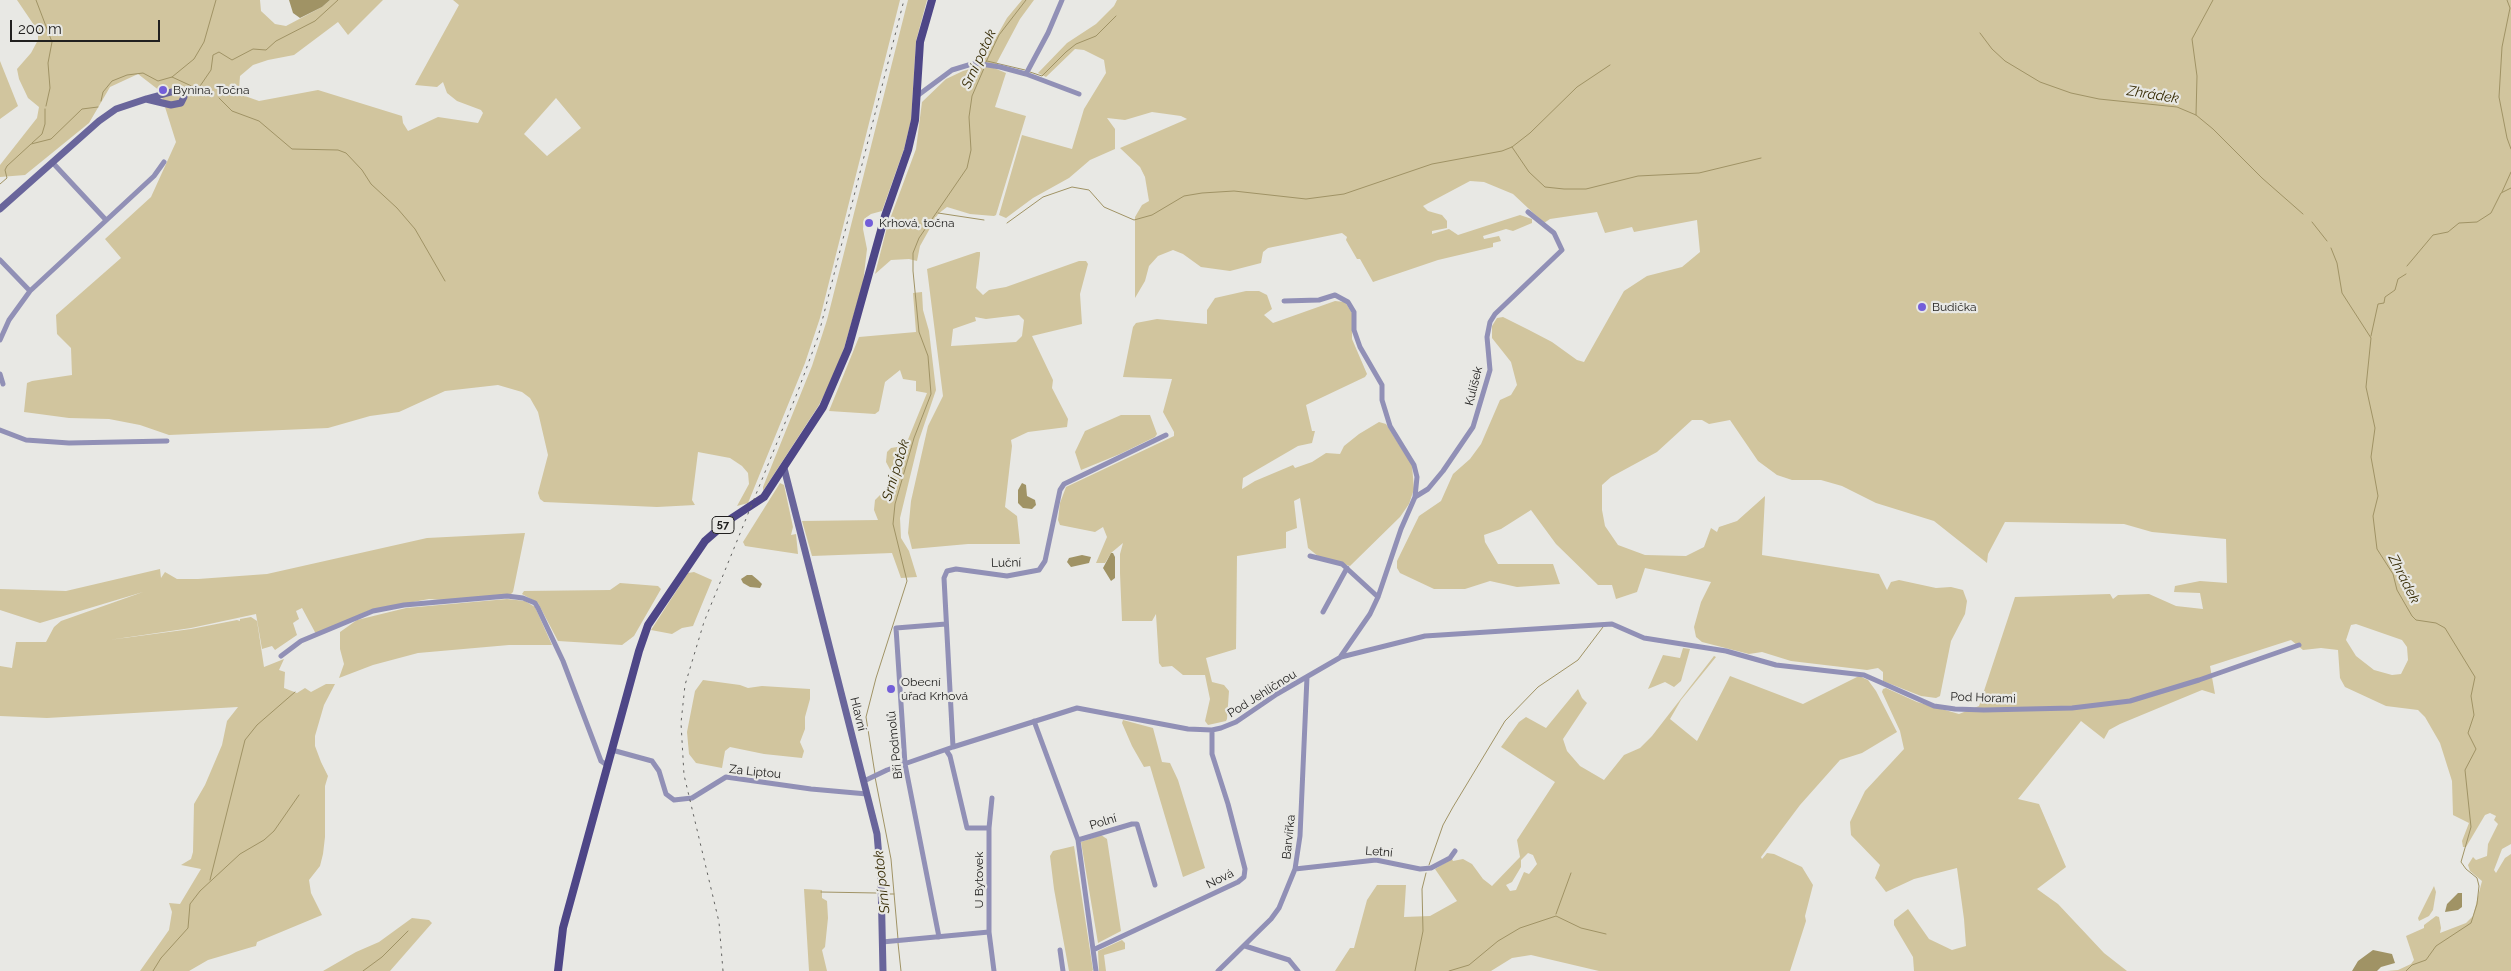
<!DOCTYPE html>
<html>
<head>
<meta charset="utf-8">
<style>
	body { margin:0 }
	#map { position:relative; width:2511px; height:971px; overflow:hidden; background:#e8e8e4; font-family:Raleway,sans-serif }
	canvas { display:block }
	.scale { position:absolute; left:10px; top:20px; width:150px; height:22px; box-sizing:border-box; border:2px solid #21201f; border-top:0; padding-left:6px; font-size:15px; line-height:18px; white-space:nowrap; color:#21201f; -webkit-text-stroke:4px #e8e8e4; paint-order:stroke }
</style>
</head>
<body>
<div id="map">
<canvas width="2511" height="971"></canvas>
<div class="scale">200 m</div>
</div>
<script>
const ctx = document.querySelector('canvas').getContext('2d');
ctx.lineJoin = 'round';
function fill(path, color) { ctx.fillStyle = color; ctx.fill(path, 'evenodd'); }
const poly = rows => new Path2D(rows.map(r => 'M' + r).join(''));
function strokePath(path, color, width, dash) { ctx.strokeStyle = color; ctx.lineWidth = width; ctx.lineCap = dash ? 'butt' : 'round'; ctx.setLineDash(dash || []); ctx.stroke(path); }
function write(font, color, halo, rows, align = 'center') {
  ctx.font = font + ' Raleway,sans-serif'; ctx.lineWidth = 4.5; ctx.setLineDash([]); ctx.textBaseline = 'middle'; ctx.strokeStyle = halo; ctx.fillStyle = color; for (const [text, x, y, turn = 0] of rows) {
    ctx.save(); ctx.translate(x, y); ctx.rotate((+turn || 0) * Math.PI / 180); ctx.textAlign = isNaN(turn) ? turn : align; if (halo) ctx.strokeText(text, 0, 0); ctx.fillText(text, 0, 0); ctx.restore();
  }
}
fill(poly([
	[17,0,260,0,261,11,275,24,286,26,322,7,330,0,383,0,348,35,338,22,294,55,268,60,253,65,240,76,239,90,242,95,259,101,318,90,402,116,403,123,408,131,438,117,478,123,483,113,481,110,457,101,447,93,443,82,437,87,415,85,459,5,453,0,900,0,820,318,805,363,748,503,737,506,749,484,748,473,742,466,730,458,698,452,692,500,695,505,657,507,544,502,540,499,538,493,548,455,538,412,530,398,522,392,498,385,445,391,399,412,370,416,328,428,169,435,140,425,109,419,69,418,24,412,27,383,32,381,72,375,71,348,57,334,56,315,121,258,105,239,151,197,176,142,160,91,138,74,110,87,89,123,25,175,0,177,0,165,37,118,39,107,28,98,19,79,17,69,31,53,38,40,38,31],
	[556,98,581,128,547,156,524,134],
	[908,0,927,0,916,41,911,120,904,149,882,211,871,214,864,219,863,229,867,249,863,283,844,348,833,377,819,405,763,491,763,487,812,366,827,320],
	[1022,0,1034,0,1020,19,994,68,1006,73,995,107,1026,116,996,215,994,216,970,214,947,207,938,214,920,246,917,261,909,259,891,260,875,274,887,227,916,149,922,102,946,79,963,71,980,66,1007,18],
	[1117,0,2511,0,2511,844,2502,849,2494,870,2496,873,2505,858,2511,854,2511,971,2387,971,2398,970,2411,964,2414,960,2406,936,2424,928,2424,925,2436,916,2439,917,2441,928,2440,933,2466,923,2473,916,2482,881,2470,871,2468,865,2473,857,2476,860,2487,856,2488,844,2498,824,2494,820,2496,816,2490,813,2485,815,2466,847,2463,847,2462,841,2469,823,2453,815,2452,781,2440,743,2425,717,2418,710,2386,706,2345,687,2340,678,2338,650,2321,648,2303,650,2291,640,2210,666,2215,694,2202,690,2120,724,2109,730,2104,739,2081,721,2018,799,2039,804,2066,867,2037,889,2058,904,2104,953,2127,971,1914,971,1913,957,1894,925,1894,920,1908,909,1929,939,1952,950,1966,946,1964,919,1957,868,1914,879,1886,892,1875,878,1880,865,1851,835,1850,822,1865,791,1904,749,1900,731,1882,692,1883,689,1886,688,1917,702,1959,714,1979,706,2015,597,2110,594,2113,599,2118,595,2149,594,2176,606,2203,609,2200,593,2174,592,2175,586,2200,581,2227,583,2226,539,2152,532,2124,524,2005,522,1988,554,1987,563,1934,521,1876,503,1842,486,1821,480,1792,480,1777,475,1758,461,1730,420,1709,424,1702,420,1692,420,1657,452,1611,477,1602,485,1602,510,1605,526,1618,545,1645,555,1686,556,1704,547,1711,528,1717,532,1719,527,1737,521,1765,496,1762,555,1879,574,1887,590,1891,582,1899,580,1936,588,1951,587,1963,590,1967,601,1965,614,1951,641,1940,696,1936,698,1921,696,1883,681,1883,672,1878,668,1867,670,1791,661,1762,652,1749,654,1702,642,1696,637,1694,627,1701,602,1711,582,1645,568,1637,592,1616,599,1612,585,1598,585,1556,544,1531,510,1501,529,1484,535,1485,542,1498,564,1553,564,1560,584,1517,587,1490,581,1465,589,1434,589,1400,573,1397,568,1397,561,1419,516,1441,501,1453,474,1470,459,1481,444,1500,400,1511,395,1517,385,1511,362,1492,338,1492,326,1497,318,1503,317,1529,330,1552,342,1577,360,1584,362,1624,291,1647,276,1682,267,1700,252,1697,220,1634,232,1632,227,1605,233,1597,212,1550,219,1544,223,1513,194,1484,182,1470,181,1423,206,1428,211,1442,215,1447,221,1447,228,1432,231,1432,234,1449,229,1458,235,1520,215,1532,219,1532,223,1513,231,1506,229,1483,236,1484,239,1499,236,1501,241,1493,243,1493,247,1438,260,1373,282,1360,259,1357,259,1346,240,1347,237,1342,233,1268,248,1263,252,1261,263,1230,271,1201,267,1183,254,1173,250,1158,256,1149,266,1145,281,1135,298,1135,217,1142,205,1149,201,1145,177,1140,167,1120,148,1187,119,1181,116,1152,112,1125,120,1107,118,1115,129,1115,149,1090,160,1069,178,1033,198,1006,218,999,215,1022,135,1072,149,1084,109,1106,73,1104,60,1084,50,1075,49,1046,77,1038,73,1067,43,1096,24,1114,6],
	[2356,624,2402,640,2407,647,2408,660,2401,674,2392,675,2374,670,2356,656,2346,640,2351,625],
	[0,61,18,106,0,119],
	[977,252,980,252,980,255,976,288,983,295,989,290,1006,287,1079,261,1086,261,1088,264,1080,294,1082,324,1032,336,1053,380,1052,388,1068,419,1067,427,1028,432,1011,440,1012,446,1005,507,1017,516,1020,544,968,544,912,549,908,533,911,501,928,426,943,396,927,269],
	[1019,315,1024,320,1022,336,1016,342,951,346,953,329,976,321,975,317,986,319],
	[1246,291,1259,291,1267,295,1272,309,1264,315,1273,323,1335,301,1345,302,1352,313,1352,339,1367,374,1365,377,1306,405,1312,431,1315,431,1312,443,1298,446,1243,478,1242,489,1255,481,1293,465,1295,468,1312,462,1326,453,1340,454,1344,446,1359,434,1379,422,1386,424,1412,465,1414,489,1409,504,1400,517,1350,566,1318,556,1308,548,1300,498,1294,501,1297,528,1286,532,1286,548,1237,556,1236,649,1206,658,1212,682,1224,685,1229,691,1227,719,1226,721,1208,725,1205,721,1210,699,1205,675,1183,675,1172,666,1162,667,1159,663,1156,614,1152,621,1122,621,1120,573,1120,554,1123,543,1111,553,1105,563,1096,563,1107,537,1103,527,1095,532,1060,525,1058,520,1060,503,1066,487,1174,436,1174,432,1163,412,1172,379,1123,377,1133,327,1136,323,1157,319,1207,324,1207,310,1215,298],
	[922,292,923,310,929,331,936,390,919,440,900,518,901,538,909,551,917,577,901,578,892,553,812,556,802,521,878,520,874,510,875,500,880,495,891,492,894,486,894,477,886,462,887,452,891,448,903,446,907,442,927,393,916,391,916,381,903,379,900,370,885,382,879,411,875,414,829,411,859,337,916,332,913,293],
	[1121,415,1150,415,1157,434,1155,437,1120,454,1081,470,1075,452,1085,431],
	[780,483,784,485,793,527,791,535,796,534,798,554,745,546,743,542],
	[525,533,513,592,510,595,443,600,429,599,370,610,316,634,302,608,296,611,299,619,293,623,297,635,275,650,272,646,262,649,256,614,191,628,109,640,191,629,237,620,240,621,240,619,251,617,257,621,264,667,284,659,279,670,285,672,284,688,297,693,305,688,311,692,326,684,335,684,324,705,315,736,315,746,321,762,328,776,325,786,325,837,323,854,320,866,309,880,311,893,322,915,257,942,256,946,252,947,208,960,189,971,140,971,169,930,172,912,169,903,180,904,201,869,181,865,191,859,193,852,194,804,205,785,222,745,227,721,238,707,47,718,0,716,0,666,12,668,16,642,46,642,54,627,61,621,143,592,40,623,0,610,0,589,66,591,160,569,161,578,165,572,177,579,198,579,267,574,427,538],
	[694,572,712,580,693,626,682,628,672,634,651,630,688,573],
	[620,583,658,586,661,589,634,636,622,645,558,641,538,603,522,594,524,591,610,590],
	[507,599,525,601,535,607,552,645,509,645,418,653,373,665,339,678,344,664,340,649,340,632,357,620,406,608],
	[1683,648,1690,649,1681,681,1674,687,1665,682,1648,689,1663,655,1680,658],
	[1714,656,1716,657,1681,700,1670,719,1697,741,1730,676,1803,704,1859,676,1868,680,1876,691,1897,732,1862,753,1840,760,1800,805,1761,857,1762,859,1767,853,1774,854,1802,867,1813,885,1805,916,1806,921,1790,971,1599,971,1531,955,1512,958,1491,971,1335,971,1350,948,1354,948,1367,900,1377,885,1406,885,1404,917,1430,916,1457,901,1435,869,1452,859,1453,861,1463,859,1472,864,1483,879,1492,886,1520,857,1517,840,1555,782,1501,747,1519,722,1526,717,1546,728,1578,689,1582,698,1587,703,1563,739,1567,751,1580,766,1604,780,1624,755,1640,748,1652,736],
	[1528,853,1533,855,1537,864,1529,874,1524,872,1516,890,1510,891,1506,885,1512,882,1521,867,1521,860],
	[703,680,740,685,748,688,762,686,810,689,810,699,805,717,805,729,800,742,804,751,802,758,764,754,730,747,725,751,722,768,696,763,689,754,687,732,695,691],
	[1123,720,1153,728,1162,762,1170,763,1178,780,1205,868,1183,877,1150,766,1144,767,1132,746,1122,723],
	[1101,835,1107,839,1121,931,1098,943,1081,842],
	[1074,846,1093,970,1092,971,1069,971,1054,889,1050,856,1053,851],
	[2434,886,2436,892,2433,910,2429,916,2419,921,2418,918],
	[804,889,822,890,822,898,827,901,828,918,825,947,822,950,827,971,809,971],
	[412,918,429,920,432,923,390,971,323,971,356,952,379,942],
	[1122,940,1125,943,1125,949,1104,955,1106,971,1099,971,1098,951]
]), '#d1c59e');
fill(poly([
	[289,0,330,0,322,7,300,18,293,13],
	[1022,483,1026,485,1027,496,1035,500,1036,505,1032,509,1023,508,1018,503,1018,490],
	[1111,553,1113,553,1115,557,1115,578,1111,581,1103,568],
	[1082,555,1091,557,1089,563,1071,567,1067,562,1069,558],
	[747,575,752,575,758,580,762,584,760,588,750,587,743,583,741,579],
	[2458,893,2462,893,2462,907,2458,910,2445,912,2447,904],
	[2373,950,2392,954,2395,963,2381,967,2377,971,2352,971,2358,961]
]), '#a09365');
strokePath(poly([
	[36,0,52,42,48,63,50,88,46,106],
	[2507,0,2510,8,2502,47,2499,97,2507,138,2511,149],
	[1980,33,1992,49,2005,61,2040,82,2071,93,2099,99,2177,107,2196,115,2213,129,2262,178,2303,214],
	[987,61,1025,70],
	[986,62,999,35,1026,0],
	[1030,72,1042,76,1066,52,1076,44,1096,36,1116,16],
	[172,77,194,59,204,42,216,0],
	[198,89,214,94],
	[219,98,232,111,259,121,292,149,338,150,346,153,362,170,371,184,397,208,415,229,445,281],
	[101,101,103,92,112,81,127,75,143,73,158,81,172,77,198,89,211,70,213,55,219,52,232,60,253,49,266,50,276,41,315,21,338,0],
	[2196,115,2197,76,2192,39,2213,0],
	[32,143,42,134,45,124,45,109],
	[1512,147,1529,172,1545,187,1564,189,1586,189,1638,176,1699,173,1761,158],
	[0,184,7,178,5,170,7,166,31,144,51,139,82,109,98,107],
	[2502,192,2511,172],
	[938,213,984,220],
	[2312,222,2327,241],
	[1007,223,1043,197,1072,187,1089,190,1104,207,1134,220,1152,215,1184,196,1202,193,1234,191,1306,199,1344,194,1432,164,1502,151,1512,147,1530,133,1577,87,1610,65],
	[2331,248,2337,263,2342,293,2371,338,2366,387,2375,428,2371,457,2378,496,2373,516,2377,549,2393,574,2397,590,2412,616,2416,620,2436,623,2445,628,2475,677,2471,696,2474,715,2468,733,2476,749,2465,770,2471,827,2461,862,2466,869,2477,878,2479,886,2477,904,2471,923,2436,946,2426,960,2412,965,2406,971],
	[2407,266,2433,235,2448,232,2459,223,2477,222,2491,213,2501,193,2511,188],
	[2371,336,2378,304,2384,303,2385,297,2395,290,2398,279,2406,274],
	[875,774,866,717,876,678,907,581,893,524,895,504,914,438,931,394,928,356,919,332,913,271,913,253,919,238,967,168,971,150,969,117,972,96,985,66],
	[875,777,891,859,898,939],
	[1429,865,1443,825,1453,807,1505,721,1538,687,1578,660,1603,627],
	[210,880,245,740,257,725,295,692],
	[821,892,876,893],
	[885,894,894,894],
	[1556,914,1571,873],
	[898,943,901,971],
	[153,971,161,958,188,928,190,904,200,891,240,854,264,840,274,831,299,795],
	[363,971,382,957,408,931],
	[1415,971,1423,931,1422,889,1426,873],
	[1449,971,1469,965,1498,941,1520,928,1556,916,1581,928,1606,934]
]), '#a09365', 1);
strokePath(poly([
	[1026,74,1048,33,1062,0],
	[917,96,952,70,975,63,1000,67,1026,74,1079,94],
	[52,162,106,220],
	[0,260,30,291],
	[1284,301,1319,300,1335,295,1348,302,1354,312,1354,330,1360,347,1382,385,1382,400,1390,426,1414,465,1417,477,1415,497,1401,529,1378,597,1370,614,1341,656],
	[0,340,9,320,30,291,154,176,164,162],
	[0,374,3,384],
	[0,430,26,440,69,443,167,441],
	[1415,497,1428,489,1443,471,1473,427,1490,370,1487,337,1490,322,1495,314,1562,250,1554,233,1528,212],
	[1310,556,1342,564,1378,597],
	[1323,612,1347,568],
	[281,656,301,641,373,611,404,605,507,596,523,598,535,603,538,608,563,661,601,761,608,766],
	[1034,721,1078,840,1132,824,1137,824,1155,885],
	[953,747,944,578,947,571,956,569,1007,576,1039,570,1045,561,1060,490,1064,484,1166,435],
	[612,750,652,761,659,771,666,794,674,800,692,798,726,777,811,789,867,794],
	[946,750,950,756,967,828,989,828],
	[864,781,887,770,953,747,1077,708,1188,729,1212,730,1221,728,1236,722,1277,694,1341,657,1425,636,1612,624,1644,638,1726,651,1776,665,1864,675,1934,706,1955,709,1984,710,2072,708,2130,701,2199,680,2299,645],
	[992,798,989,828,989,932,994,971],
	[1078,840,1096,971],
	[1295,869,1376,860,1420,869,1431,868,1450,858,1455,851],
	[939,937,905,764,896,628,946,624],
	[882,942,989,932],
	[1245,946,1289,960,1298,971],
	[1095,949,1238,882,1244,877,1245,869,1228,804,1212,754,1212,730],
	[1060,950,1063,971],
	[1218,971,1271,919,1279,908,1295,869,1300,836,1307,677]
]), '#9190b6', 5);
strokePath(poly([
	[0,209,99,121,116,109,146,99,175,91,182,92,184,97,181,103,171,105,146,99],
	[784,468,877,834,881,880,883,971]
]), '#69659b', 7);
strokePath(poly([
	[558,971,563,928,639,651,648,625,705,541,729,520,764,497,823,407,848,349,885,216,908,150,915,120,920,42,932,0]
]), '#4e4687', 8);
strokePath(poly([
	[723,971,719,922,684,775,681,723,685,685,704,622,798,391,818,337,904,0]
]), '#626260', 1, [2.5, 5]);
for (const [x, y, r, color] of [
	[163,90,5,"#735ed9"],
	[869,223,5,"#735ed9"],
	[1922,307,5,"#735ed9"],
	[891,689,5,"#735ed9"]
]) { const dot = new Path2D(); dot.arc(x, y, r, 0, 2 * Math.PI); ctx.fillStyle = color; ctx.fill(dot); strokePath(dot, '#e8e8e4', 2); }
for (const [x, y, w] of [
	[723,525,22]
]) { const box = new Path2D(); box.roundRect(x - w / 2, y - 8.5, w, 17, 4); ctx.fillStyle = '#e8e8e4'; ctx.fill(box); strokePath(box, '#21201f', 1); }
write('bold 11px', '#21201f', null, [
	["57",723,525]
]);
write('12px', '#21201f', '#e8e8e4', [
	["Bynina, Točna",173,90],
	["Krhová, točna",879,223],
	["Budička",1932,307],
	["Obecní",901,682],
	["úřad Krhová",901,696]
], 'left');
write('12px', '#21201f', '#e8e8e4', [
	["Kulíšek",1474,386,-76],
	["Luční",1006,563,-1],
	["Pod Jehličnou",1262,694,-32],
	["Pod Horami",1983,698,2],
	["Hlavní",858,714,76],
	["Bří Podmolů",895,745,-96],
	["Za Liptou",755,772,6],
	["Polní",1103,822,-17],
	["Barvířka",1289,837,-84],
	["Letní",1379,852,4],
	["Nová",1220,879,-27],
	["U Bytovek",979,880,-90]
]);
write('italic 14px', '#372c05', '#e8e8e4', [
	["Srní potok",979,59,-65],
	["Zhrádek",2153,95,9],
	["Srní potok",896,470,-73],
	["Zhrádek",2404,579,63],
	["Srní potok",882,882,-96]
]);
</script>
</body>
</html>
